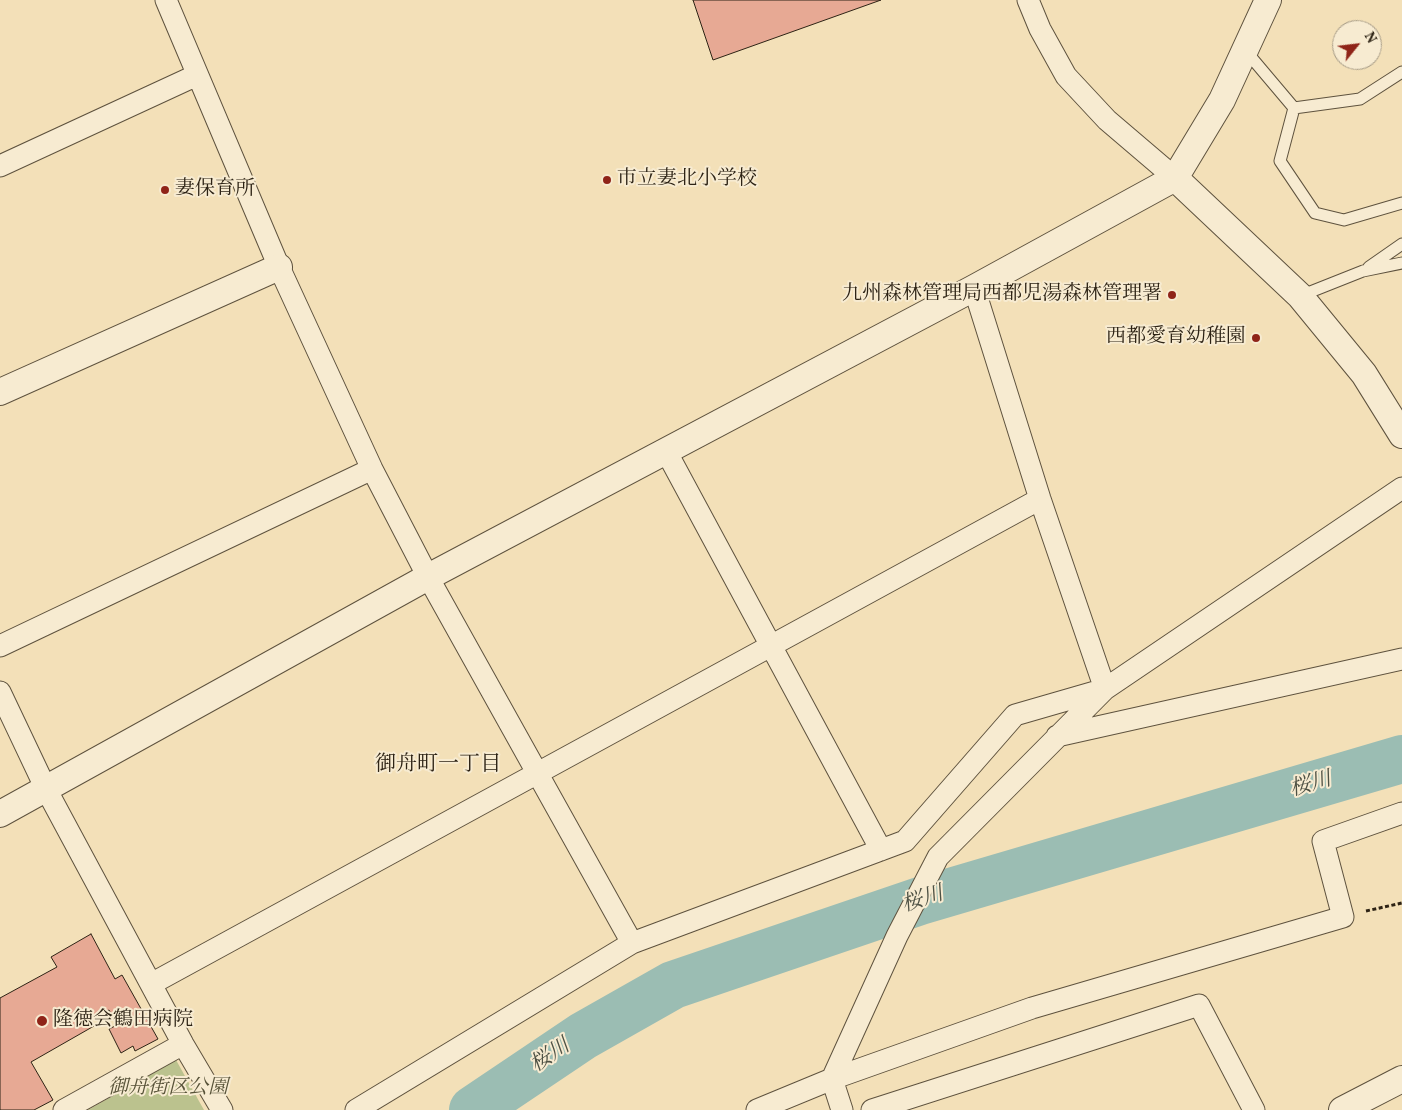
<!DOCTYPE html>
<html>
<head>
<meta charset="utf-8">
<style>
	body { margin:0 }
	#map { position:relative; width:1402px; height:1110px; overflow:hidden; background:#f3e0b8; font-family:Vollkorn,serif }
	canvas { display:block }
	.north { position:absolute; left:1332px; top:20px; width:50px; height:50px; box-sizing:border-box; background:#f7ebd1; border:1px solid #a69b86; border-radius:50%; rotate:61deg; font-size:14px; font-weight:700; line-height:20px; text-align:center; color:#2d2315 }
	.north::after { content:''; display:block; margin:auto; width:18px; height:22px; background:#8f2418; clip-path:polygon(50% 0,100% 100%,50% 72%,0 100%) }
</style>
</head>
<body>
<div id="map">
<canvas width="1402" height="1110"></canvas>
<div class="north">N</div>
</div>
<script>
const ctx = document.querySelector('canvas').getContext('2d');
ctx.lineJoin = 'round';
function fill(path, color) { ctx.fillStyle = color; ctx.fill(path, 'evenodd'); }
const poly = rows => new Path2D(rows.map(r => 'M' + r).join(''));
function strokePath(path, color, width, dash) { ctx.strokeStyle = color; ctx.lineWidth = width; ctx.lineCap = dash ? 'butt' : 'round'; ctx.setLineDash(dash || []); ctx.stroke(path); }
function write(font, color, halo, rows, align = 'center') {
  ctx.font = font + ' Vollkorn,"Noto Serif JP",serif'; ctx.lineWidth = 4; ctx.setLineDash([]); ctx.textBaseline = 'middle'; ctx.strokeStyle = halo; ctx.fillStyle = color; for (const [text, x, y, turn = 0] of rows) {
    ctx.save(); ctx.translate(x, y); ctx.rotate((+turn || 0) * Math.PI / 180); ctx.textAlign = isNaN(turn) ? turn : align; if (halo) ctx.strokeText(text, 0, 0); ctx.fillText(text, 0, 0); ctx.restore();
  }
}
fill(poly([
	[176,1060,204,1110,88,1110]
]), '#bbc28e');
strokePath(poly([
	[473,1110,583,1036,673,985,920,901,1402,759]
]), '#9bbdb3', 48);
const building = poly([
	[693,0,881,0,713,60,693,0],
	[91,934,115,979,122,975,158,1039,135,1051,133,1046,121,1053,109,1029,117,1025,109,1010,91,1019,94,1026,31,1062,53,1100,34,1110,0,1110,0,998,57,967,51,957,91,934]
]);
fill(building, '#e7a994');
strokePath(building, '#2d2315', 1);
const service = poly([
	[1245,50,1294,108,1360,99,1402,72],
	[1294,108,1280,161,1315,213,1344,220,1402,203],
	[1369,267,1402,244],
	[1300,296,1363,271,1402,263]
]);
const minor = poly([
	[166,0,279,267,372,469,428,577,632,943],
	[1028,0,1040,29,1066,76,1107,120,1175,178],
	[0,166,197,75],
	[974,288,1040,499,1105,689],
	[666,451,881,850],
	[0,646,372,469],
	[0,692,46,789,183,1044,222,1110],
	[1057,736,1402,659],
	[151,984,1040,499],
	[64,1110,183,1044],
	[356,1110,632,943,905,841,1015,715,1105,689],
	[757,1110,832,1079,1032,1008,1343,917,1323,841,1402,813],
	[842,1110,832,1079,897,936,938,857,1105,689,1402,488],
	[872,1110,1199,1005,1254,1110]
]);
const tertiary = poly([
	[1175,178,1300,296,1364,374,1402,435],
	[0,392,279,267],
	[0,814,428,577,974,288,1175,178,1222,100,1268,0],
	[1342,1110,1402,1079]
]);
strokePath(service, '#5e523e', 13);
strokePath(minor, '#5e523e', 23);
strokePath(tertiary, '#5e523e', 28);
strokePath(poly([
	[1366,911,1402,903]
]), '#2d2315', 3, [4, 2.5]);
strokePath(service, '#f7ebd1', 11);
strokePath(minor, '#f7ebd1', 21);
strokePath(tertiary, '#f7ebd1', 26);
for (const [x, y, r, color] of [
	[607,180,5,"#8f2418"],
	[165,190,5,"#8f2418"],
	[1172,295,5,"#8f2418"],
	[1256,338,5,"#8f2418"],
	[42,1021,6,"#8f2418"]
]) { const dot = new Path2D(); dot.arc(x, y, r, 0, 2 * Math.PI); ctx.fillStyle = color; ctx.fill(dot); strokePath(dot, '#f7ebd1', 2); }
write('20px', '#2d2315', '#f7ebd1', [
	["市立妻北小学校",617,180],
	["妻保育所",175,190],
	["九州森林管理局西都児湯森林管理署",1162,295,"right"],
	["西都愛育幼稚園",1246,338,"right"],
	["隆徳会鶴田病院",53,1021]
], 'left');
write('italic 20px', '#585339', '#f7ebd1', [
	["御舟街区公園",168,1089]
]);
write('21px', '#2d2315', '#f7ebd1', [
	["御舟町一丁目",438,766]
]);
write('italic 21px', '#4e5144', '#f7ebd1', [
	["桜川",1311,786,-16],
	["桜川",923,901,-18],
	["桜川",551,1057,-34]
]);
</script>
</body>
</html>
